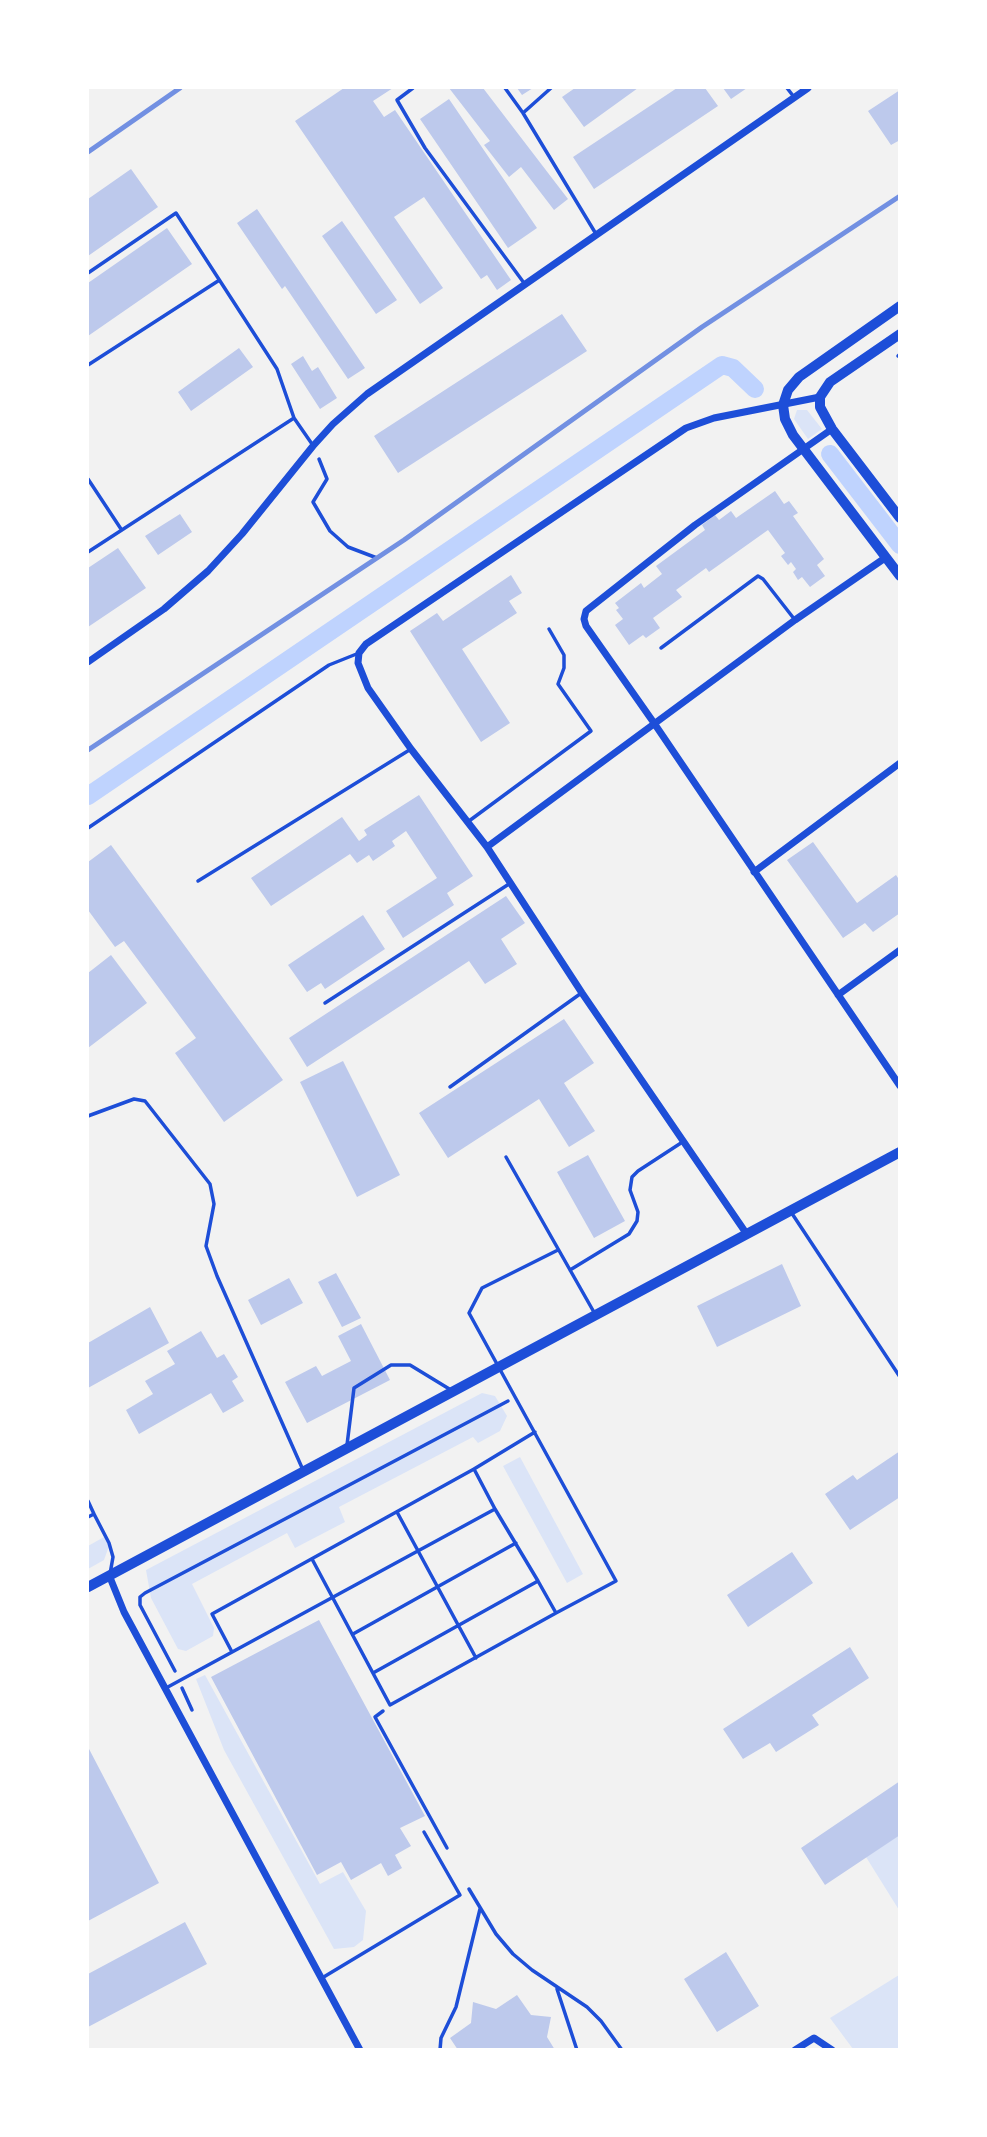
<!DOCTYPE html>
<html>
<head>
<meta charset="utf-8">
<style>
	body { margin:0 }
	#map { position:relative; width:987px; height:2137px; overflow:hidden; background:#f2f2f2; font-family:"Libre Baskerville",serif }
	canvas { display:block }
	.frame { position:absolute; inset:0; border:89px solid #fff; pointer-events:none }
</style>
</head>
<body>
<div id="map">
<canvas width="987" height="2137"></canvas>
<div class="frame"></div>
</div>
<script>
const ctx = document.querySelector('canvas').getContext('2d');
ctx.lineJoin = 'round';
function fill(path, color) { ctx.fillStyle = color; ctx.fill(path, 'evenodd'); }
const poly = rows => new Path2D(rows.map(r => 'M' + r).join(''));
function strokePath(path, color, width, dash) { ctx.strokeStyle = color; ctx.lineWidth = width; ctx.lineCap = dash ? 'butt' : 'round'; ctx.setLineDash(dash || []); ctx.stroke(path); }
fill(poly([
	[797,410,807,410,822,429,808,439,794,419],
	[482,1393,495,1396,507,1416,500,1431,478,1443,473,1437,339,1507,345,1522,295,1548,287,1533,192,1584,214,1628,213,1636,186,1651,178,1649,151,1598,146,1570],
	[520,1457,583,1574,567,1583,503,1466],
	[104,1537,109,1546,104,1560,88,1569,88,1546],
	[205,1675,320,1884,343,1872,366,1911,363,1940,354,1947,334,1949,224,1750,196,1679],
	[899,1835,899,1910,866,1857],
	[899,1975,899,2049,853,2049,830,2018]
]), '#dbe4f7');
strokePath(poly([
	[830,454,900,545],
	[88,796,722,365,733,368,755,389]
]), '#bfd3fe', 18);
fill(poly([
	[344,88,393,88,373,101,384,117,395,110,511,280,497,290,487,275,481,279,424,197,394,217,443,288,420,304,295,121],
	[449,88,483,88,568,199,554,210,521,167,509,177,484,145,490,141],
	[517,88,533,88,522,95],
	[575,88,638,88,584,127,562,97],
	[677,88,705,88,718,106,594,189,573,157],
	[723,88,747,88,731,99],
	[900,90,900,140,891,145,868,111],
	[449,99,537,228,508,248,420,119],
	[131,169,158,207,88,256,88,199],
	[257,209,365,368,348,379,285,286,282,289,237,223],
	[342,221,397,300,376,314,322,236],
	[167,228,192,264,88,336,88,283],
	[562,314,587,351,398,473,374,436],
	[239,348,253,367,191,411,178,392],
	[303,356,312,371,318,367,337,398,320,409,291,364],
	[775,491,784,504,789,501,798,513,793,516,824,559,817,565,825,576,810,587,802,577,798,580,793,572,796,569,791,562,788,565,781,556,785,553,768,530,709,572,706,568,676,590,682,597,653,618,660,628,646,638,643,635,629,645,615,625,623,619,616,610,619,608,615,603,641,583,644,588,662,574,656,566,705,530,702,525,715,515,719,520,731,511,736,518],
	[180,514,192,532,158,555,145,536],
	[118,548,146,588,88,627,88,568],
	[511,575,522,593,509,601,517,613,462,649,510,723,481,742,410,631,437,613,443,621],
	[419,795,473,876,447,893,454,905,403,938,386,911,437,878,406,831,392,841,395,846,373,861,369,855,357,863,350,854,271,906,251,878,342,817,359,841,367,835,364,830],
	[813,842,857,903,896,875,900,881,900,913,873,932,865,923,843,938,787,860],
	[111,845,283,1080,224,1122,175,1053,196,1038,124,941,115,947,88,910,88,862],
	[506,896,525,923,501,939,517,964,485,984,469,961,307,1067,289,1038],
	[363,915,385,949,325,989,321,983,307,992,288,965],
	[111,955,147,1003,88,1048,88,973],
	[564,1019,594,1063,564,1083,595,1131,569,1147,539,1099,448,1158,419,1113],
	[343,1061,400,1175,357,1197,300,1082],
	[588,1155,625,1221,594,1238,557,1172],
	[782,1264,801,1306,717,1347,697,1306],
	[336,1273,361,1318,342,1327,318,1282],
	[289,1278,303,1303,261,1325,248,1300],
	[150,1307,169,1343,88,1388,88,1343],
	[361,1324,390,1380,307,1423,285,1382,316,1366,322,1376,351,1361,338,1336],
	[201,1331,217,1358,224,1354,238,1377,232,1381,244,1401,223,1413,211,1393,139,1434,126,1410,153,1394,145,1381,175,1364,167,1351],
	[900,1451,900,1497,850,1530,825,1494,853,1475,857,1480],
	[792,1552,813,1583,748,1627,727,1595],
	[319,1620,425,1816,400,1828,411,1846,395,1855,402,1868,388,1876,381,1863,351,1880,341,1862,317,1875,211,1677],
	[850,1647,869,1678,812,1715,819,1725,776,1752,770,1743,743,1759,723,1729],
	[88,1747,159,1883,88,1921],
	[900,1781,900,1835,825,1885,801,1848],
	[185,1922,207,1964,88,2027,88,1974],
	[726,1952,759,2006,717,2032,684,1979],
	[517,1995,531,2015,551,2017,547,2037,555,2050,458,2050,450,2038,471,2023,473,2002,496,2009]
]), '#bdc9ec');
strokePath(poly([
	[319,459,327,479,313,502,330,531,348,547,377,558],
	[175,1671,140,1605,140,1597,145,1593,508,1401],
	[182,1688,192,1710],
	[383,1711,375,1717,447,1848],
	[469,1889,496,1934,513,1954,532,1970,587,2007,601,2021,622,2050],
	[557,1989,577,2050],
	[440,2050,441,2038,456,2007,480,1909]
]), '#1d4ed8', 3.5);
strokePath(poly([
	[413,88,397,100,425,148,524,283],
	[505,88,523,113,596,234],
	[787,88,794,97],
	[523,113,551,88],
	[88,273,176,213,277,369,294,418,88,552],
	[898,356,900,354],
	[88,365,218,281],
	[294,418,312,444],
	[88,479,121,529],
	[661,648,758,576,763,579,795,620],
	[469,821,591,731,558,684,564,668,564,655,549,629],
	[88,828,329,665,359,653],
	[198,881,411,749],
	[325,1003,509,884],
	[450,1087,580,994],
	[88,1116,134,1099,145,1101,210,1184,214,1204,206,1246,217,1276,303,1470],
	[506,1157,595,1314],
	[791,1212,900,1377],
	[570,1270,629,1234,637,1221,638,1212,630,1190,632,1177,638,1171,684,1141],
	[347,1445,354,1388,391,1365,410,1365,451,1390],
	[474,1469,535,1432],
	[88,1501,94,1514,88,1517],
	[495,1509,538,1581],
	[397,1512,476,1658],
	[94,1514,109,1543,113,1557,110,1574],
	[312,1559,390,1705,556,1613,538,1581,373,1673],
	[556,1613,616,1581,469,1313,482,1288,558,1250],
	[353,1634,516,1543],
	[166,1688,495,1509,474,1469,212,1614,232,1652],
	[322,1978,460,1895,424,1832]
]), '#1d4ed8', 3.5);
strokePath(poly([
	[832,429,695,525,591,607,586,611,584,619,586,626,654,723,900,1086],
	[88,662,164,609,208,571,242,534,313,446,333,424,367,394,808,88],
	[487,847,795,620,885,558],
	[754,872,900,763],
	[838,995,900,950],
	[746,1233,582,993,487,847,411,749,368,688,358,663,359,653,366,644,686,428,714,418,820,397],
	[109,1575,124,1612,360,2050],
	[795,2050,814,2038,832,2050]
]), '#1d4ed8', 7);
strokePath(poly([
	[900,306,799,377,788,390,783,405,785,419,793,435,900,576],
	[900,334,830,382,820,397,820,407,832,429,900,518],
	[88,1587,900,1152]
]), '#1d4ed8', 10);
strokePath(poly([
	[88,152,180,88],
	[88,750,404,540,702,327,900,196]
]), '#7290e2', 5);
</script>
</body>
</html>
